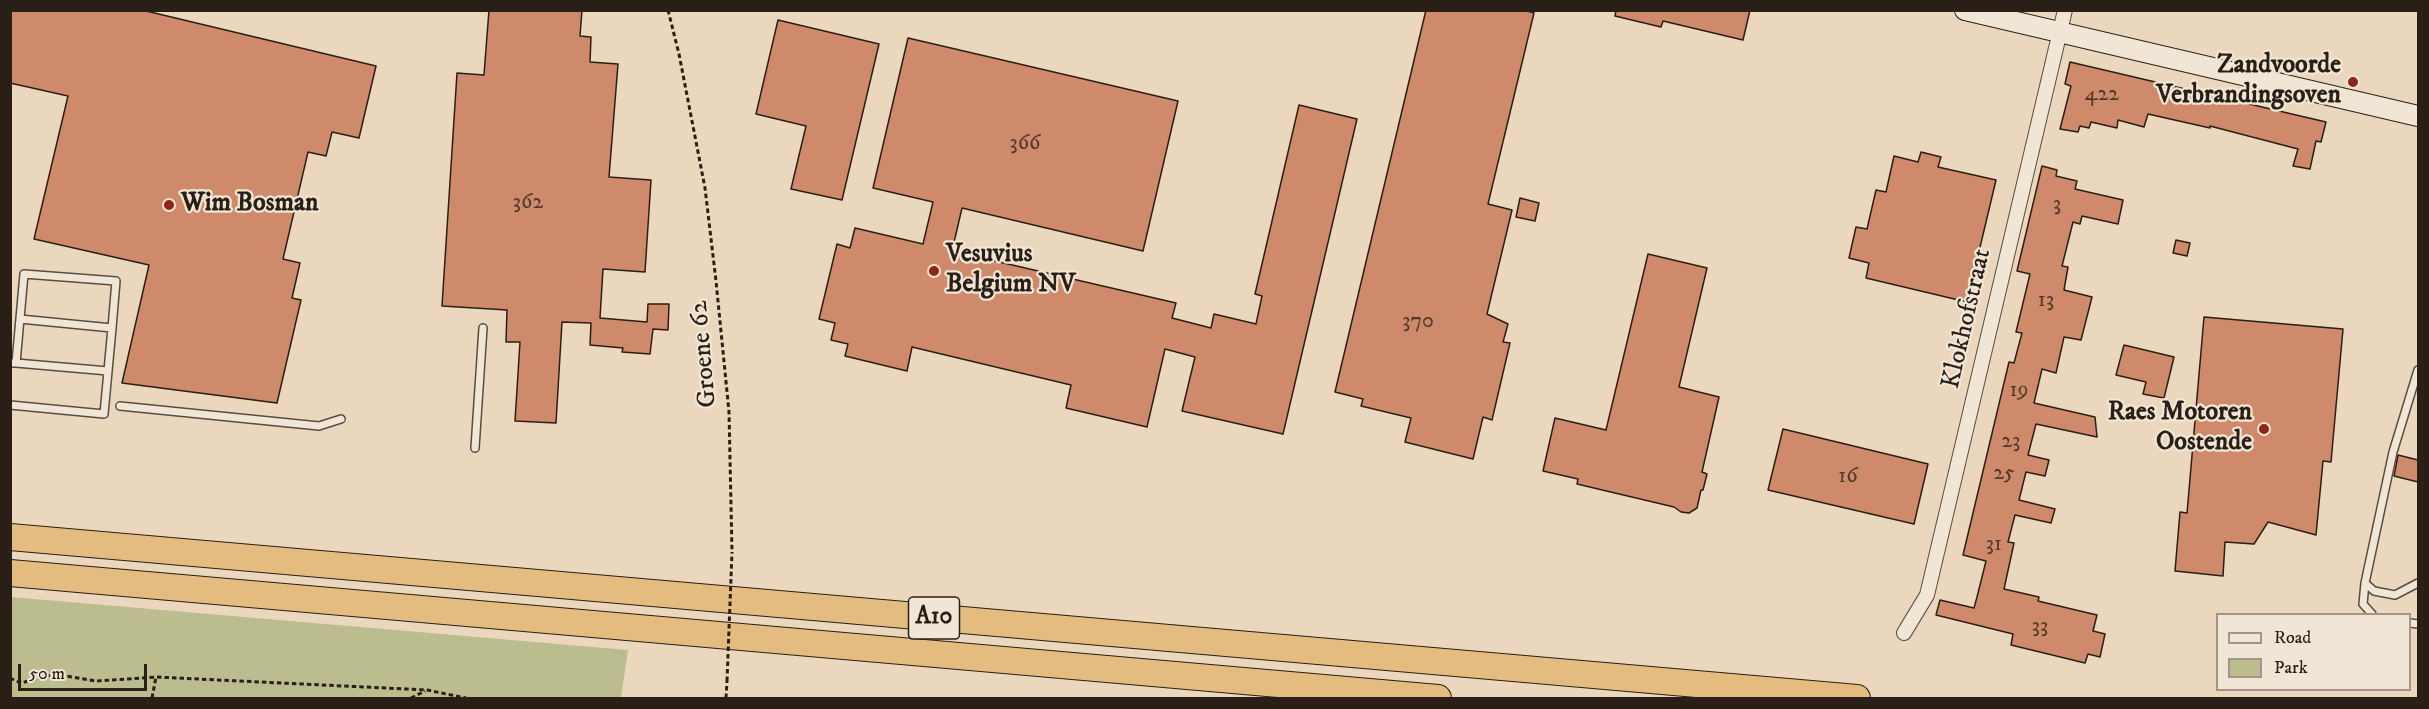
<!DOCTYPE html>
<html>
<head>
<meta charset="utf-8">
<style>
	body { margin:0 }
	#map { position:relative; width:2429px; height:709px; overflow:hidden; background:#ead7be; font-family:"IM FELL DW Pica",serif }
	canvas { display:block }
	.frame { position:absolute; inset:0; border:12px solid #291f16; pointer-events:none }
	.legend { position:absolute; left:2216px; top:613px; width:195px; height:78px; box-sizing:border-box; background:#f1e5d5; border:2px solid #a19689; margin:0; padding:8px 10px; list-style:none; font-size:18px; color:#291f16 }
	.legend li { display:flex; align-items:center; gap:12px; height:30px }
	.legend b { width:30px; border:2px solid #a19689 }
	.scale { position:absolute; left:18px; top:664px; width:129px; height:27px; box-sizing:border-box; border:3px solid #291f16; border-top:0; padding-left:8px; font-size:18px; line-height:21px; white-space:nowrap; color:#291f16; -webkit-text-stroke:4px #f1e5d5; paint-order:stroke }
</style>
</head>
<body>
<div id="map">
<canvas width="2429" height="709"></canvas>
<div class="frame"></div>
<ul class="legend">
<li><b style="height:8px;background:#f1e5d5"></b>Road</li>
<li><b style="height:16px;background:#bbbd8e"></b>Park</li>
</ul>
<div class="scale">50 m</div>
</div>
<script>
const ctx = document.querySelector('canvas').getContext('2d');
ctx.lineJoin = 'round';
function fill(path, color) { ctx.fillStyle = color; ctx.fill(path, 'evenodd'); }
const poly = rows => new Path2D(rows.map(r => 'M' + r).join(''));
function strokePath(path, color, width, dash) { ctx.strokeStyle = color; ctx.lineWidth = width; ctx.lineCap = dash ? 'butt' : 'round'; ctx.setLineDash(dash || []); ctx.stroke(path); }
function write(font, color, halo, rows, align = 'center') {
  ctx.font = font + ' "IM FELL DW Pica",serif'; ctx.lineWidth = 4.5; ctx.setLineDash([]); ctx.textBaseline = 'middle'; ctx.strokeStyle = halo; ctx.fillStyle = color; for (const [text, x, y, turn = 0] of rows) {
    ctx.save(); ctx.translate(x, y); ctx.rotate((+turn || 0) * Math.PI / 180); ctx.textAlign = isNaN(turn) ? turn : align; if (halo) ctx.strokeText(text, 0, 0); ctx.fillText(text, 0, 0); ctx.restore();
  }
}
fill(poly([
	[11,597,628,650,621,698,11,698]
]), '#bbbd8e');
const building = poly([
	[10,10,142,10,376,66,359,138,332,132,326,156,308,152,283,259,300,263,292,298,301,300,277,403,122,383,149,265,34,239,68,96,10,83,10,10],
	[489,10,582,10,580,36,591,37,590,62,618,64,609,177,651,180,645,272,603,269,600,318,647,322,648,304,669,304,668,330,653,329,650,354,622,352,623,348,590,345,591,323,562,322,556,423,515,421,520,342,506,342,507,310,442,306,457,73,484,75,489,10],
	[1426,10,1524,10,1534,13,1488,204,1512,210,1487,314,1508,324,1503,342,1510,343,1492,420,1483,417,1473,459,1405,442,1411,418,1361,406,1363,399,1335,392,1426,10],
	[1616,10,1750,10,1743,40,1663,21,1661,27,1615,16,1616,10],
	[778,20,879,44,842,200,791,189,806,126,756,114,778,20],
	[908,38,1178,101,1143,251,962,208,952,251,1176,303,1172,318,1211,328,1214,314,1256,324,1262,296,1255,294,1299,105,1357,119,1283,434,1182,411,1195,357,1165,349,1147,427,1066,408,1071,385,912,347,907,371,845,356,848,344,831,340,835,323,819,319,837,244,850,248,855,228,923,244,933,202,873,188,908,38],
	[2070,62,2326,122,2321,142,2316,141,2310,169,2293,166,2298,149,2210,126,2210,128,2148,114,2144,127,2118,120,2117,128,2091,122,2089,128,2080,126,2078,132,2060,129,2071,86,2065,84,2070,62],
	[1921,152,1941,157,1938,167,1996,180,1967,302,1866,278,1869,263,1849,258,1856,227,1867,229,1876,190,1886,192,1894,156,1918,162,1921,152],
	[2042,166,2057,170,2056,176,2077,181,2075,189,2123,200,2118,224,2082,216,2080,224,2073,222,2062,266,2068,267,2064,290,2092,297,2081,340,2064,337,2056,373,2042,369,2034,403,2095,417,2097,437,2036,424,2028,455,2049,460,2045,476,2026,472,2019,500,2055,509,2051,523,2015,515,2008,542,2014,543,2004,589,2039,597,2038,601,2097,615,2093,631,2105,634,2100,657,2088,654,2085,663,2011,645,2013,634,1936,615,1940,600,1974,608,1977,597,1986,561,1963,555,2009,362,2014,363,2022,333,2016,332,2030,274,2017,271,2042,166],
	[1520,198,1539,203,1535,221,1516,217,1520,198],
	[2176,240,2190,243,2187,256,2173,253,2176,240],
	[1648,254,1707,268,1679,387,1719,397,1702,472,1707,474,1703,490,1701,490,1697,508,1689,513,1681,512,1674,507,1577,484,1578,479,1543,471,1555,418,1606,430,1648,254],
	[2204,317,2343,329,2331,462,2323,461,2316,535,2268,522,2254,544,2225,542,2223,576,2175,571,2180,512,2187,513,2204,317],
	[2124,345,2174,357,2164,398,2143,394,2146,382,2116,375,2124,345],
	[1783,429,1928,464,1914,524,1768,490,1783,429],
	[2398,455,2418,460,2418,482,2394,476,2398,455]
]);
fill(building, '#cf8a6b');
strokePath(building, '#291f16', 1.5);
const service = poly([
	[20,319,112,328,108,371],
	[10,363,16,363,24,274,116,281,112,328],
	[2418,370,2393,452,2365,583,2374,591,2395,595,2418,583],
	[10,405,104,414,108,371,16,363],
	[120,406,319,426,341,419],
	[475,448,483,328],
	[2365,583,2363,604,2372,614],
	[2410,623,2418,624]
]);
const minor = poly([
	[1904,633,1927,595,2065,10]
]);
const secondary = poly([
	[1965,10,2418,116]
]);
const motorway = poly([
	[10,537,1857,698],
	[10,573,1438,698]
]);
strokePath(service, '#594d40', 10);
strokePath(minor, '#594d40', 16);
strokePath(secondary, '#291f16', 22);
strokePath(motorway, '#291f16', 28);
strokePath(poly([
	[668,10,679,54,705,188,716,281,729,412,732,552],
	[10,678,21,683,54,674,96,681,156,677,427,690,466,698],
	[152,698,156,677],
	[411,698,425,691],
	[726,698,727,681]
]), '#291f16', 3, [4.5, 3]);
strokePath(service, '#f1e5d5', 7);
strokePath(minor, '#f1e5d5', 14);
strokePath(secondary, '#f1e5d5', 20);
strokePath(motorway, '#e5bc7f', 26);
strokePath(poly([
	[727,681,732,552]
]), '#291f16', 3, [4.5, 3]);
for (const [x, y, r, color] of [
	[2353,82,6,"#8f2418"],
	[169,205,6,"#8f2418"],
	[934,271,6,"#8f2418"],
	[2264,429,6,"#8f2418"]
]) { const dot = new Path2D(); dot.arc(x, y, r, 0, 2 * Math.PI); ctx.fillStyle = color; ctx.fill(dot); strokePath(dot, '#f1e5d5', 2); }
write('22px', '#523a2b', null, [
	["422",2102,95],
	["366",1025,144],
	["362",528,203],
	["3",2057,205],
	["13",2046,301],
	["370",1418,322],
	["19",2019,391],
	["23",2011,442],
	["25",2004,474],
	["16",1848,477],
	["31",1994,545],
	["33",2040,627]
]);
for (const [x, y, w] of [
	[934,618,51]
]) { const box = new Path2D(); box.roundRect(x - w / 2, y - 21, w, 42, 4.5); ctx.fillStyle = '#f1e5d5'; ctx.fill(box); strokePath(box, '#291f16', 1.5); }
write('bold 24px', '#291f16', null, [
	["A10",934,618]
]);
write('bold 26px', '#291f16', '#f1e5d5', [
	["Zandvoorde",2341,67],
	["Verbrandingsoven",2341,97],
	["Wim Bosman",181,205,"left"],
	["Vesuvius",946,256,"left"],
	["Belgium NV",946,286,"left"],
	["Raes Motoren",2252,414],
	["Oostende",2252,444]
], 'right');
write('26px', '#291f16', '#f1e5d5', [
	["Klokhofstraat",1968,319,-77],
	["Groene 62",705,354,-95]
]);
</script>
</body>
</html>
